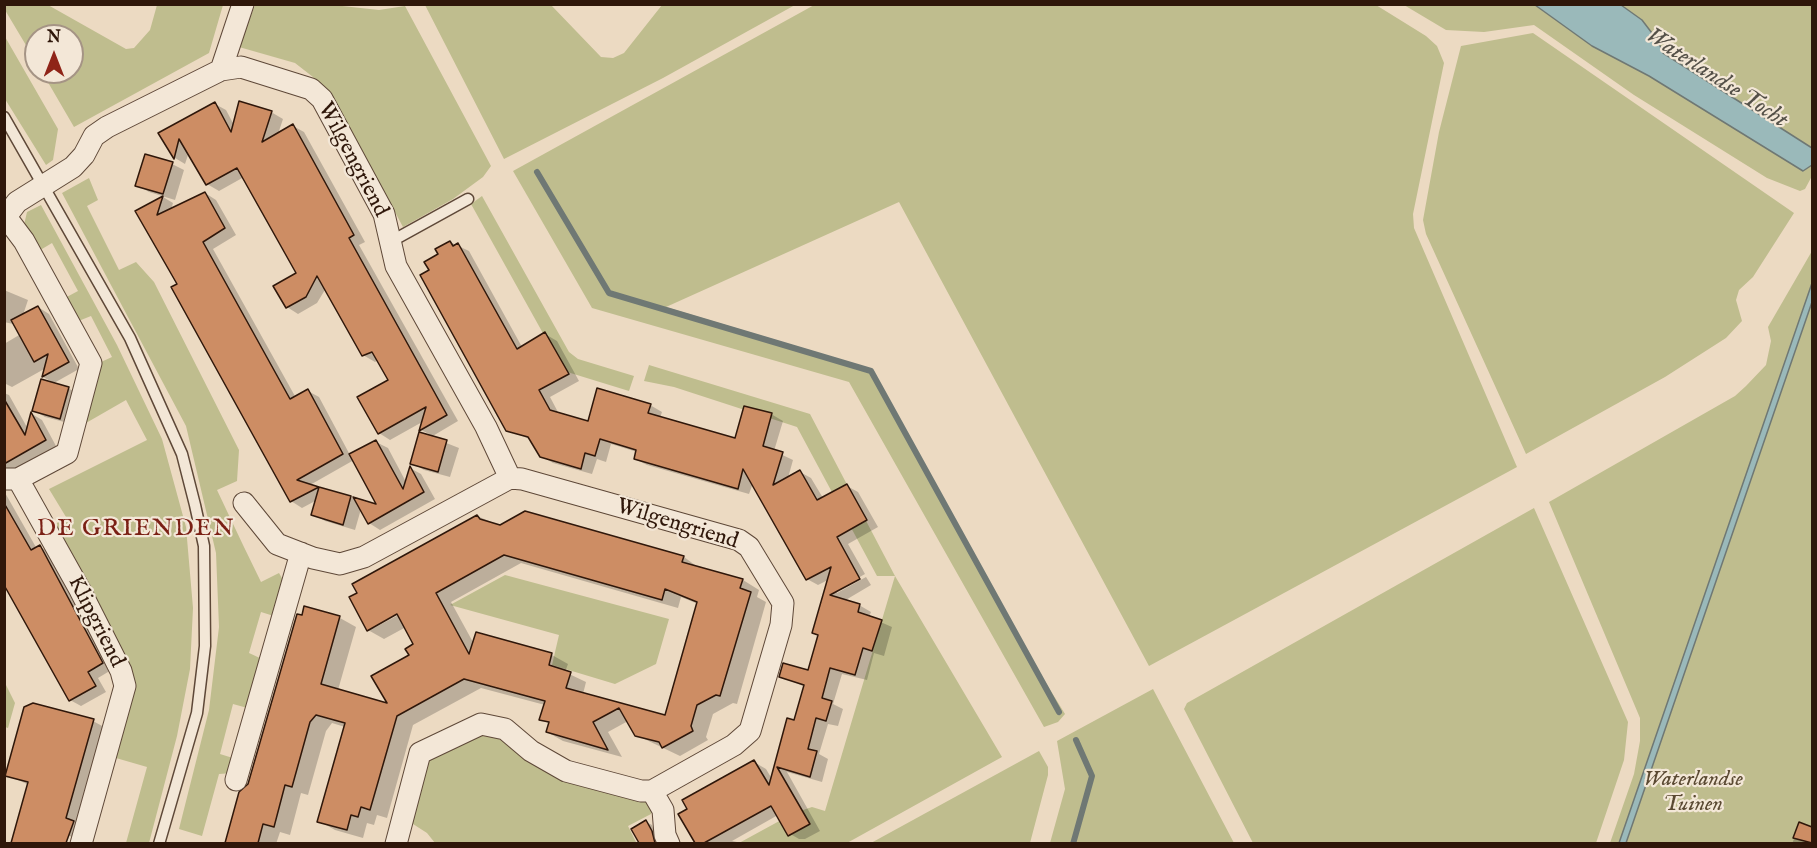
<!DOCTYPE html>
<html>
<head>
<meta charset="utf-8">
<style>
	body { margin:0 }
	#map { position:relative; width:1817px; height:848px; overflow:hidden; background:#ecdac2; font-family:"IM FELL English",serif }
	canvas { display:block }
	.frame { position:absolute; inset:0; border:6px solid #2f170a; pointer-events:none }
	.north { position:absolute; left:24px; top:24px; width:60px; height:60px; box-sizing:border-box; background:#f3e7d7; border:2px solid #a59485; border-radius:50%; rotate:0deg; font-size:16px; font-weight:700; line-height:24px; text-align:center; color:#2f170a }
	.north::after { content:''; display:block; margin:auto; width:21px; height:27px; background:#8f2418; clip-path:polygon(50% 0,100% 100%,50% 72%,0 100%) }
</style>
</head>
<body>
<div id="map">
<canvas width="1817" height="848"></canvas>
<div class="frame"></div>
<div class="north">N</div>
</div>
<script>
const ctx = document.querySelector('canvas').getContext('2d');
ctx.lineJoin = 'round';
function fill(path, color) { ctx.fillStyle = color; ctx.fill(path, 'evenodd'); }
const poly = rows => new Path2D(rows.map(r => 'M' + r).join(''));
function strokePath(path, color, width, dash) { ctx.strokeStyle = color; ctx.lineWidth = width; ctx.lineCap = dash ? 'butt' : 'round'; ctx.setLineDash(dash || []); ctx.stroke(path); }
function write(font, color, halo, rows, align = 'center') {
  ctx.font = font + ' "IM FELL English",serif'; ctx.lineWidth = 4.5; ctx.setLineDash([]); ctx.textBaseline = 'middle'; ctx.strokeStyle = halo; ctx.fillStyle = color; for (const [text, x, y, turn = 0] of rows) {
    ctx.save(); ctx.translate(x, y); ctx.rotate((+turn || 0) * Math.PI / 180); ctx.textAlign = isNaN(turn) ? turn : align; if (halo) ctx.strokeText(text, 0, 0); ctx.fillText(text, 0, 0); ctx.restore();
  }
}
fill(poly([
	[5,4,48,5,126,49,134,48,150,30,157,5,223,5,209,53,74,127,42,72,72,72,72,36,36,36,36,62,5,10],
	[324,4,379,10,405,6,491,166,483,177,453,199,403,227,357,141,313,77,295,63,239,47,255,5],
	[816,4,1376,5,1426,36,1437,46,1444,63,1413,214,1414,228,1517,467,1149,666,899,202,666,307,872,369,1030,657,1065,714,1058,722,1044,727,849,382,592,308,513,171],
	[425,5,551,5,601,57,613,58,624,53,662,5,795,5,663,78,504,159],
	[1404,5,1535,5,1592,46,1649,76,1803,171,1812,165,1812,176,1805,189,1800,191,1767,178,1634,95,1534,25,1484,32,1446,30],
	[1621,5,1812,5,1812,148,1663,53,1658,41,1642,20],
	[1533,33,1794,213,1753,277,1739,290,1736,300,1742,321,1726,338,1665,377,1526,454,1426,234,1423,220,1439,132,1461,46],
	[4,35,58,129,53,160,46,165,5,99],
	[89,178,98,200,87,206,119,270,136,262,154,282,239,450,237,481,217,490,243,545,261,582,279,573,283,580,277,617,261,612,249,653,262,659,251,709,233,704,220,754,236,759,233,773,219,774,202,836,179,829,209,710,219,627,216,553,186,426,62,193],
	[482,196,569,352,578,359,634,376,629,391,564,371,471,204],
	[41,205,117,345,162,439,186,527,193,608,190,669,177,736,149,843,126,843,147,767,116,758,134,689,54,525,66,517,49,489,147,440,126,400,86,423,101,362,112,357,91,316,76,322,63,299,78,291,52,243,37,252,24,225,27,212],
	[1812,251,1812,843,1610,843,1634,774,1640,741,1640,718,1549,502,1735,396,1746,386,1766,365,1771,341,1768,327],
	[649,365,810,414,895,576,1002,757,847,843,739,843,794,813,812,807,825,811,895,576,877,576,797,427,674,387,644,381],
	[1534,508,1628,722,1624,760,1596,843,1253,843,1184,709,1187,703],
	[505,575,669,619,656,664,615,684,552,665,559,635,450,605],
	[5,683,15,703,8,728,5,727],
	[1153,689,1234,843,1050,843,1065,789,1057,741],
	[470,735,494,737,650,800,654,806,651,814,628,826,637,844,435,843,427,833,413,824,409,811,423,757],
	[1039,751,1048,767,1048,775,1030,843,871,843]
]), '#bfbd8e');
const water = poly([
	[1535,5,1621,5,1642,20,1658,41,1663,53,1812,148,1812,165,1803,171,1649,76,1592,46,1535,5],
	[1812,283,1812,302,1626,843,1619,843,1812,283]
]);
fill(water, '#9ab9ba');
strokePath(water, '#6f7874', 1.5);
fill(poly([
	[215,104,226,110,234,125,271,112,283,119,278,134,293,126,304,132,365,242,359,245,458,421,431,437,459,448,450,477,424,470,412,463,431,435,421,430,424,421,390,440,379,433,390,381,378,360,375,362,363,355,326,288,317,303,298,314,287,307,298,274,244,177,219,191,207,184,189,152,185,164,175,158,160,133],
	[172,164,184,170,175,200,149,192,137,185],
	[205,193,216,200,236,235,213,249,296,398,308,391,319,397,350,455,376,442,388,448,406,482,410,468,421,474,435,499,380,530,369,523,361,509,355,530,325,521,313,514,317,500,302,508,291,501,138,211,163,197,173,203,171,210],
	[354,460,379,506,310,485],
	[450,242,469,251,522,347,545,334,557,341,579,381,550,397,559,414,589,422,650,405,662,412,660,418,736,440,771,414,783,421,774,451,793,460,788,478,800,472,811,478,823,498,847,486,858,492,878,527,848,544,865,574,837,590,837,593,866,577,871,585,844,601,859,605,871,612,869,617,892,627,884,656,874,653,867,680,842,674,833,704,843,709,838,726,828,724,819,754,828,759,822,782,787,772,820,831,805,839,799,839,787,832,778,815,732,841,747,844,697,844,681,815,754,762,766,769,772,779,795,722,805,687,781,676,809,672,819,636,828,580,818,585,807,579,753,483,749,494,647,465,635,459,637,452,611,444,606,462,597,459,592,474,553,463,541,456,532,440,507,430,431,271],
	[4,290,28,300,23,315,38,307,49,314,79,369,54,383,43,377,46,368,12,387,4,383,4,344,31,328,4,322],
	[68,388,80,395,72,424,45,417,33,410],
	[4,393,9,395,28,429,32,414,42,420,56,446,4,476],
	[4,491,37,549,40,547,51,553,113,669,98,678,106,692,81,706,70,700,4,551],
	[526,512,684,557,699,568,743,580,759,590,757,597,766,602,737,704,733,703,713,714,706,737,708,740,680,756,636,735,628,721,608,732,622,757,563,741,547,732,550,724,541,719,545,705,481,688,413,725,387,818,377,815,374,825,367,823,363,838,335,830,319,821,345,727,332,723,326,731,308,795,301,793,290,835,280,832,276,844,226,844,241,793,250,784,305,608,340,618,356,627,338,690,390,705,415,644,406,627,384,639,368,630,477,516,501,526],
	[521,563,678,608,681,597,698,604,666,716,583,694,586,682,565,672,568,664,552,655,474,644,451,602],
	[403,609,404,612,374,628,374,625],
	[93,721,104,727,73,837,58,833,55,844,12,842,29,785,7,775],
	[646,822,652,825,659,844,641,844,633,829],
	[1800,823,1812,828,1812,844,1792,844]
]), '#0003');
strokePath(poly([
	[537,172,609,293,871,371,1059,712],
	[1073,844,1092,776,1076,740]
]), '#6f7874', 6);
const building = poly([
	[239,101,272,111,262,142,293,124,354,235,349,238,447,415,419,431,426,407,378,434,357,397,388,380,372,352,362,356,317,276,306,297,286,308,273,286,296,273,237,168,206,185,179,139,174,159,158,133,215,102,231,132,239,101],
	[145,154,173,162,163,194,135,186,145,154],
	[205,192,225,228,203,242,290,399,308,389,343,454,297,480,319,487,290,502,171,287,177,284,135,211,163,196,157,215,205,192],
	[450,241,453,246,458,243,517,349,545,332,569,374,539,390,550,410,588,421,597,388,651,404,648,413,735,438,744,406,772,413,763,446,783,452,773,485,800,470,817,500,847,484,867,520,837,537,860,579,830,595,860,604,858,612,882,620,872,651,863,648,855,675,830,668,822,698,832,701,826,721,816,718,808,749,817,751,810,777,777,767,810,824,788,836,771,806,704,843,695,843,678,814,687,809,682,800,754,760,769,785,787,718,794,720,804,685,779,677,783,663,808,670,818,635,812,633,831,567,806,580,743,469,738,489,634,459,636,450,600,439,595,456,585,453,581,469,540,457,528,437,506,431,420,275,429,270,424,262,438,254,435,249,450,241],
	[38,306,69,362,42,377,48,354,34,362,11,320,38,306],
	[41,379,69,387,60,419,32,411,41,379],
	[4,399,25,435,31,412,46,440,4,464,4,399],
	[419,432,447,440,438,472,410,464,419,432],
	[376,440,403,489,410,466,424,492,368,524,353,497,376,504,349,454,376,440],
	[319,487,351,496,343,525,311,515,319,487],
	[4,503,31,550,40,545,103,663,88,672,96,686,69,701,4,585,4,503],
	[525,511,684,556,682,562,743,579,740,588,751,592,720,696,716,695,697,705,691,726,693,731,662,748,659,742,635,736,619,708,593,722,608,750,546,732,549,722,539,720,545,701,464,679,397,716,370,810,361,807,358,817,351,815,347,830,317,822,345,723,316,715,310,722,292,787,285,785,274,827,263,824,258,843,225,843,239,792,248,784,297,614,302,615,304,606,340,616,321,684,387,703,371,676,409,655,405,649,413,644,397,614,367,631,349,597,357,593,352,584,477,515,480,519,500,525,525,511],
	[504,555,662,600,665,589,697,602,665,715,566,688,571,672,549,665,552,653,476,632,469,654,436,593,504,555],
	[33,703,94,719,66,818,74,821,66,843,11,843,28,782,5,776,24,707,33,703],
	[646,820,652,831,655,843,639,843,631,829,646,820],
	[1799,822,1812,827,1812,843,1793,838,1799,822]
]);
fill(building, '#cd8d64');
strokePath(building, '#2f170a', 1.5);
const service = poly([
	[4,117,130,338,182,454,195,505,204,546,205,646,197,713,159,844],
	[390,242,468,199]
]);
const minor = poly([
	[221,70,243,4],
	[6,217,24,241,91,363,67,453,18,479,6,479],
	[4,219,17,202,73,167,84,155,94,136,107,127,221,70,241,67,311,89,322,99,384,214,396,266,486,427,510,478],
	[18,479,80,590,121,671,125,686,81,844],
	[244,503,277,544,313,558,340,564,364,557,510,478,522,479,739,540,749,547,783,603,781,625,750,731,734,745,652,791,641,791,566,771,531,751,505,729,481,724,420,753,396,844],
	[236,780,301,553],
	[652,791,663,810,665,835,669,844]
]);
strokePath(service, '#5e4838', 13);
strokePath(minor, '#5e4838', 23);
strokePath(service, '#f3e7d7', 10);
strokePath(minor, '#f3e7d7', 21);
write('22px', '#2f170a', '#f3e7d7', [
	["Wilgengriend",352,160,62],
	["Wilgengriend",677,525,17],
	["Klipgriend",95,622,63]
]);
write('italic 22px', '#5a4932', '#f3e7d7', [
	["Waterlandse",1693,780],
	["Tuinen",1693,805]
]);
write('italic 24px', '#545048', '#f3e7d7', [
	["Waterlandse Tocht",1716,79,33]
]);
ctx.letterSpacing = '1.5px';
write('24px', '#7a1f14', '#f3e7d7', [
	["DE GRIENDEN",136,530]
]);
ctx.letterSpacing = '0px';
</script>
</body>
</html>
